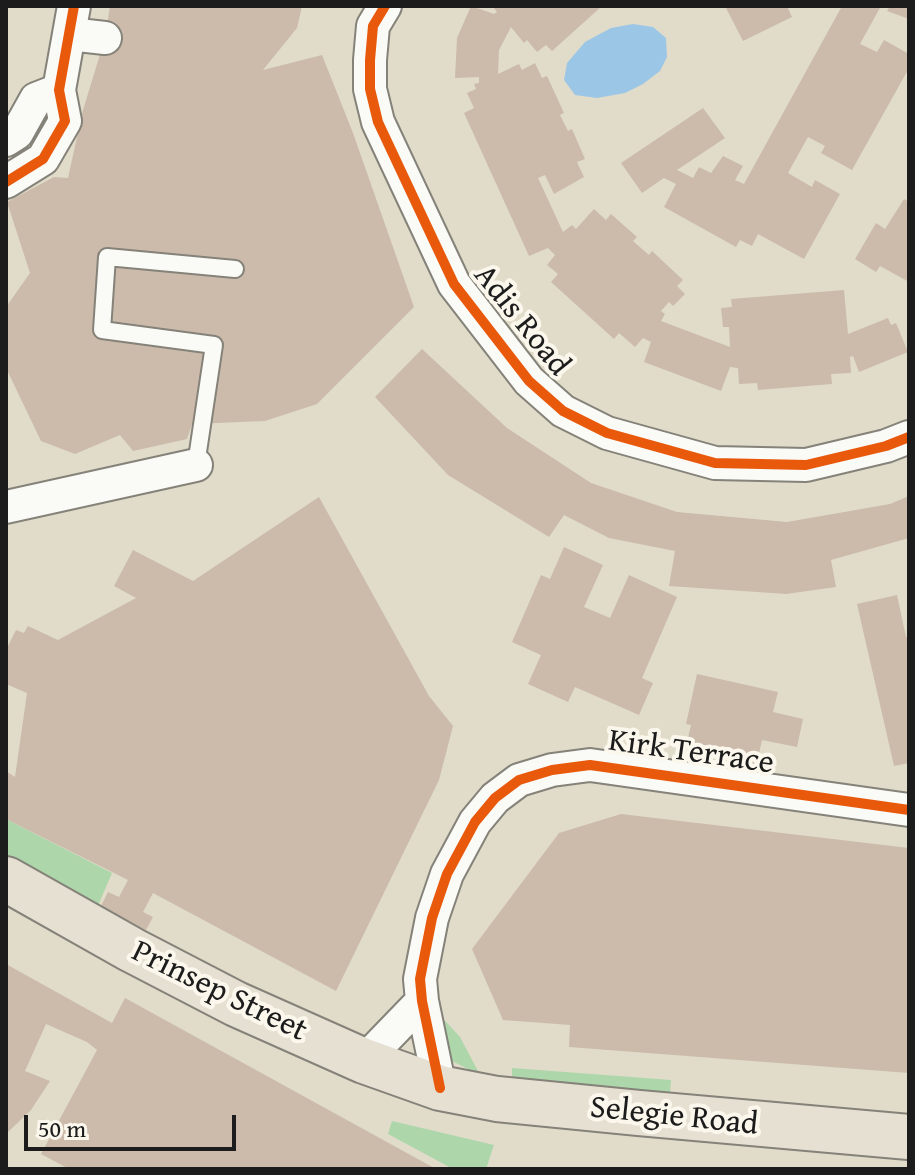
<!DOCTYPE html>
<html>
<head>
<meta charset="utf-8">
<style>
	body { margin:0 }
	#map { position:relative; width:915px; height:1175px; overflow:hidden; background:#e0dcc9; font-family:"Gentium Book Plus",serif }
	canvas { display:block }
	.frame { position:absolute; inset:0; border:8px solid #1c1c1c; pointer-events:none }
	.scale { position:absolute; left:24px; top:1115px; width:212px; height:36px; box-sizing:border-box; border:4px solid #1c1c1c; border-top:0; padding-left:10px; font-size:24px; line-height:28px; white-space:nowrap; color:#1c1c1c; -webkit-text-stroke:6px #fbf7ec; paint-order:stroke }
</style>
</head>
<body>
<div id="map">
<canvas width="915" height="1175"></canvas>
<div class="frame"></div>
<div class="scale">50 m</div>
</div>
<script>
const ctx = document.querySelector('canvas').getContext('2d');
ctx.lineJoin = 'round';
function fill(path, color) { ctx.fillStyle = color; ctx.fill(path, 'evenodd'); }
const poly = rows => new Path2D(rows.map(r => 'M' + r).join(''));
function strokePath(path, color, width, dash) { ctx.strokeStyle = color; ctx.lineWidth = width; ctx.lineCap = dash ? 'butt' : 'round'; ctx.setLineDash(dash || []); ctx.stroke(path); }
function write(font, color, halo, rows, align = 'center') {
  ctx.font = font + ' "Gentium Book Plus",serif'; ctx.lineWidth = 8; ctx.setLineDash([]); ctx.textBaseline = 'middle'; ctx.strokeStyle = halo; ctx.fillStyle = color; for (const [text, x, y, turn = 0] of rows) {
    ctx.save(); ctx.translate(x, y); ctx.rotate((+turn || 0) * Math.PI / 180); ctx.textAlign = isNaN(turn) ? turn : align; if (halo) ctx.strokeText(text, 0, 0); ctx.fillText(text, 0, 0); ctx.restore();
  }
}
fill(poly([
	[6,819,112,873,97,908,6,861],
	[437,1012,460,1037,480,1075,448,1059],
	[512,1068,671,1080,670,1093,512,1081],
	[392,1121,494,1145,486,1169,453,1169,388,1134]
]), '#add6aa');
fill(poly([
	[633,24,653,27,666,38,667,57,660,71,643,84,625,93,597,98,575,95,564,80,567,63,585,42,611,28]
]), '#9cc6e6');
fill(poly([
	[110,6,302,6,297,28,263,70,322,55,353,133,414,307,317,404,265,421,192,424,187,439,133,451,120,435,75,454,41,441,6,368,6,307,30,273,7,202,54,177,68,178,83,110,105,38],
	[471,6,494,14,497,12,494,8,497,6,602,6,552,51,546,45,537,52,527,40,524,43,511,27,499,50,498,74,519,64,522,70,535,63,542,78,547,76,564,113,560,115,568,131,572,129,585,159,577,162,584,177,554,194,545,175,538,178,563,232,572,225,576,229,594,209,606,220,611,214,637,237,633,241,649,255,652,251,683,280,677,286,685,294,673,306,669,302,661,311,665,314,661,321,730,347,729,327,723,327,721,308,732,307,731,299,844,290,848,334,888,318,891,325,896,323,908,352,859,372,853,356,850,357,851,373,831,374,832,384,758,390,757,383,739,384,738,368,730,367,721,391,644,362,651,342,643,338,635,347,619,333,614,339,551,282,558,274,547,265,555,255,548,248,529,256,464,113,474,108,467,93,476,89,474,84,479,83,479,77,455,78,457,38],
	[725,6,787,6,792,17,743,41],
	[842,6,881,6,860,44,877,52,884,40,909,54,909,68,852,170,821,153,825,146,808,137,788,173,812,187,815,180,840,194,804,259,758,234,752,246,740,240,736,247,664,207,676,184,664,178,642,193,621,163,703,108,725,138,677,170,693,178,699,167,711,173,723,156,743,166,735,180,744,184],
	[890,6,909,6,909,19,887,11],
	[904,199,909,202,909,282,880,266,876,272,855,259,876,223,885,229],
	[422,349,507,428,591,483,677,512,787,522,890,504,909,496,909,538,831,560,836,587,786,594,669,586,675,551,609,538,564,515,549,537,448,475,375,397],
	[319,497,429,696,453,726,439,780,336,991,153,893,143,912,153,917,146,930,101,906,108,892,119,897,128,880,6,819,6,771,15,777,27,693,6,684,6,650,16,630,24,633,28,626,58,640,136,598,114,586,133,550,193,581],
	[564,547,603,565,584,607,610,618,629,575,677,597,642,678,653,683,639,715,575,687,568,702,528,684,541,655,512,642,541,575,550,579],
	[897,595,906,637,909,636,909,763,894,766,857,604],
	[697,674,778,692,773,712,803,719,797,747,762,740,756,767,685,751,691,725,686,724],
	[621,814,909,848,909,1073,569,1047,570,1025,503,1020,472,949,559,833],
	[6,964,112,1023,125,998,436,1169,69,1169,41,1154,97,1050,87,1042,46,1024,25,1071,50,1081,31,1110,6,1134]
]), '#ccbbab');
const lane = poly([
	[196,465,214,345,102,330,107,257,235,269]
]);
const street = poly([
	[385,6,373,26,370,60,370,89,378,122,454,284,529,381,563,411,607,433,715,463,806,465,886,446,909,437],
	[69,34,105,38],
	[6,140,17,133,36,99,59,90],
	[6,182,43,159,65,121,59,90,74,6],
	[6,507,196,465],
	[364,1061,422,1001],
	[440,1088,422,1001,420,979,432,918,447,874,475,822,495,798,519,780,552,770,590,765,909,810]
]);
const primary = poly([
	[6,879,132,950,236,1004,364,1061,440,1088,497,1099,639,1113,909,1137]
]);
strokePath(lane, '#848279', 20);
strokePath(street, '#848279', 36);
strokePath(primary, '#848279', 48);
strokePath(lane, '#fafaf7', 16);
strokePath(street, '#fafaf7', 32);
strokePath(primary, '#e6e0d2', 44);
strokePath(poly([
	[385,6,373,26,370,60,370,89,378,122,454,284,529,381,563,411,607,433,715,463,806,465,886,446,909,437],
	[6,182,43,159,65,121,59,90,74,6],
	[440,1088,422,1001,420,979,432,918,447,874,475,822,495,798,519,780,552,770,590,765,909,810]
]), '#e8590c', 10);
write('32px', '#1c1c1c', '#fbf7ec', [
	["Adis Road",521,321,51],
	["Kirk Terrace",691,753,8],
	["Prinsep Street",219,992,26],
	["Selegie Road",674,1117,6]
]);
</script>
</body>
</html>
